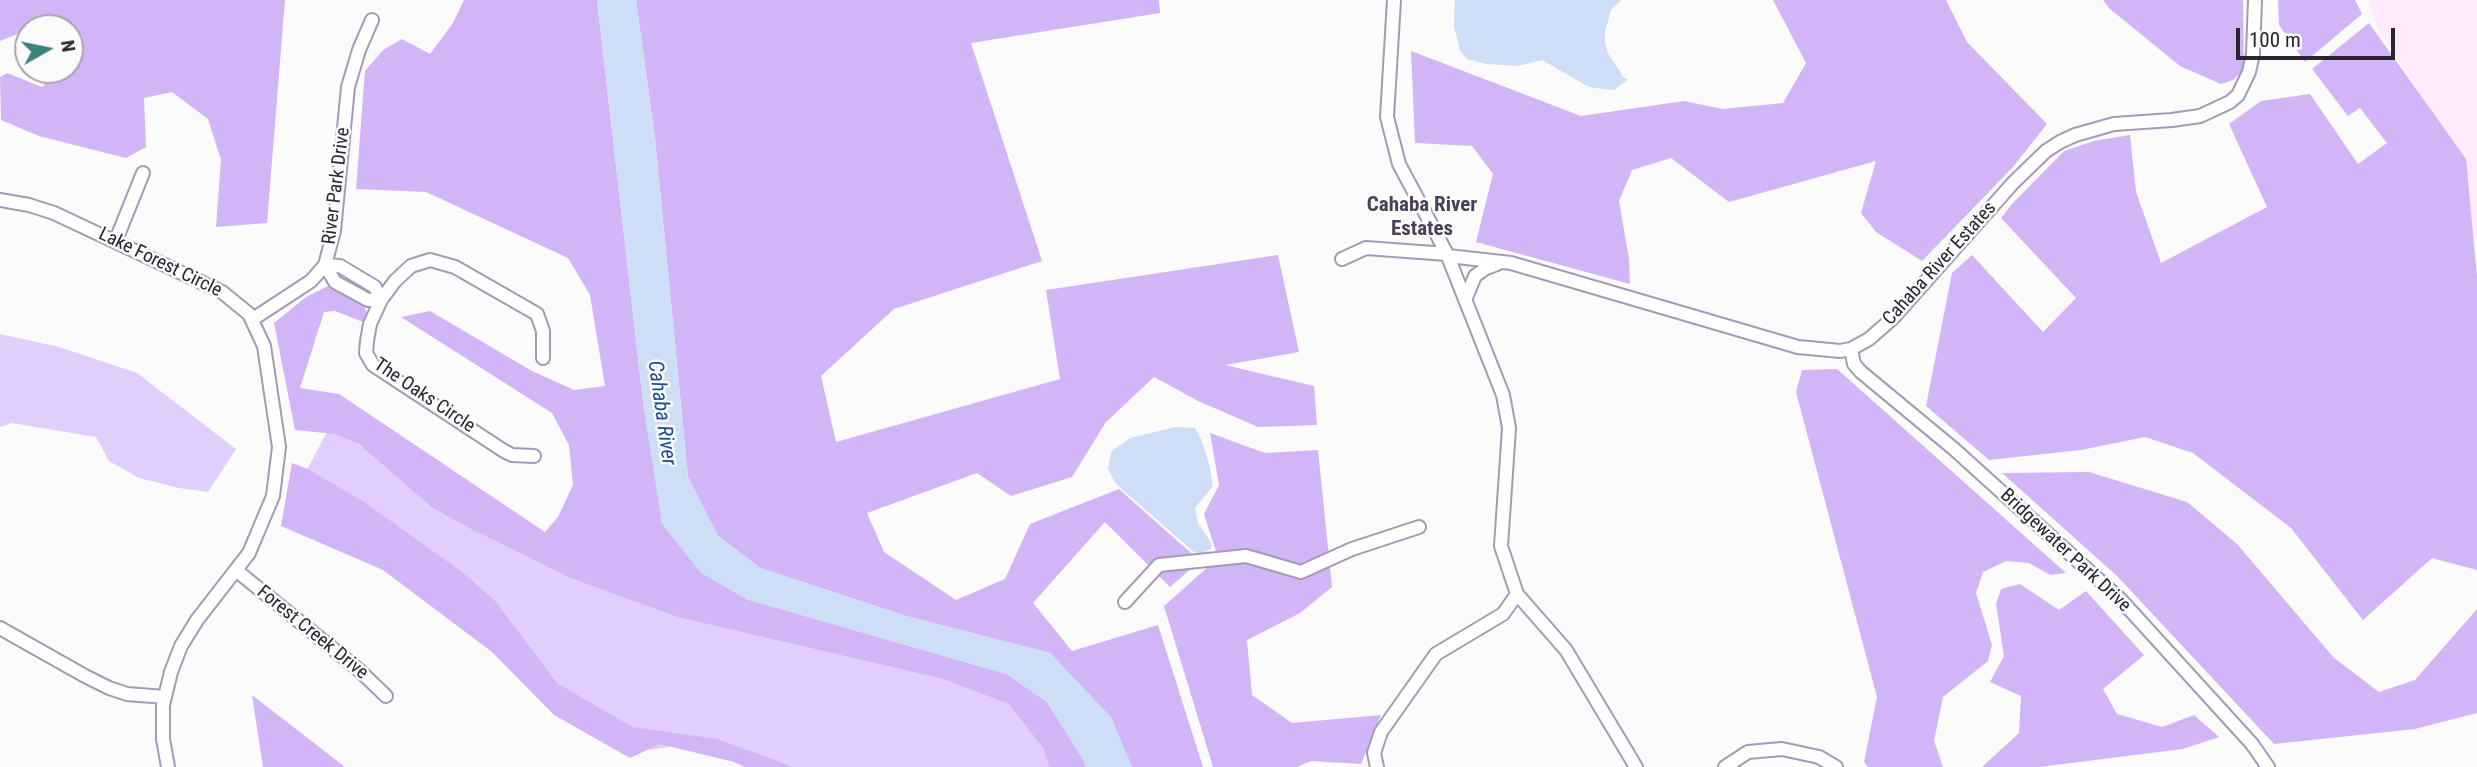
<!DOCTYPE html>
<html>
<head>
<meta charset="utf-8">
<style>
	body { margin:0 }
	#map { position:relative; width:2477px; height:767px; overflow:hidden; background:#fbfbfb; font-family:"Roboto Condensed",sans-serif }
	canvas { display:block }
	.north { position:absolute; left:14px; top:14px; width:70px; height:70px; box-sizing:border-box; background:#fbfbfb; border:2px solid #a7a5a9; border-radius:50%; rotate:81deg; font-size:19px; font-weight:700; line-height:28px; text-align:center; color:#29242f }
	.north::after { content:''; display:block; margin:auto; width:24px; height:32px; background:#3c827b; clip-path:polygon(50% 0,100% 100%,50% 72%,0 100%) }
	.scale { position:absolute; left:2236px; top:28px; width:159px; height:32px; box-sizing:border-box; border:4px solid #29242f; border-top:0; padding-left:9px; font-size:21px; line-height:24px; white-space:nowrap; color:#29242f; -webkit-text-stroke:5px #fbfbfb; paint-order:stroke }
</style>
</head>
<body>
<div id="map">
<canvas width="2477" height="767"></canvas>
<div class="north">N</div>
<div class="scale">100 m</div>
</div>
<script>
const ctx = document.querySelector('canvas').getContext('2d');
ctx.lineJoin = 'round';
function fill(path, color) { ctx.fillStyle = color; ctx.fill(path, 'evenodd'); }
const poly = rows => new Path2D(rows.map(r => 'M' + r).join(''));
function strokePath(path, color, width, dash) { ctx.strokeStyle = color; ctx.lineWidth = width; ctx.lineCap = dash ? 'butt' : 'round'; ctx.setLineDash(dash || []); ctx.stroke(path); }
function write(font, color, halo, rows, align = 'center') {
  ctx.font = font + ' "Roboto Condensed",sans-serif'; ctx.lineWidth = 5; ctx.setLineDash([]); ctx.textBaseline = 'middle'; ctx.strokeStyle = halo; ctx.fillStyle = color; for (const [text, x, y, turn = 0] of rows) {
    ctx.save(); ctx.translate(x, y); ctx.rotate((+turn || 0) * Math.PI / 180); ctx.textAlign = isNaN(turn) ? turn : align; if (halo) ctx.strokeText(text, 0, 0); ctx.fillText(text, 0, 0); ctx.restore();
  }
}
fill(poly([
	[2368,0,2477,0,2477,241,2457,152,2377,27]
]), '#ffebfb');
fill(poly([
	[0,334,59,347,137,373,236,449,208,492,179,488,139,478,109,461,96,437,12,423,0,427],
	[331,424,434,499,1029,691,1073,767,794,767,718,739,650,750,545,699,478,590,297,489]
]), '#e1cefc');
fill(poly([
	[0,0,285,0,267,223,216,227,221,160,208,119,172,92,144,98,146,147,126,158,39,136,1,120,0,77,7,73,42,87,60,70,70,70,70,28,46,28,44,24,28,28,28,30,0,41],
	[464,0,597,0,644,410,746,599,1007,674,1047,702,1084,761,1086,767,1049,767,1044,749,1009,704,944,679,678,617,571,578,471,529,433,508,359,444,335,434,295,430,274,323,306,297,330,285,363,304,367,313,363,322,335,311,324,312,300,388,339,394,545,532,558,517,573,485,569,445,552,413,401,317,430,311,532,371,574,390,605,386,590,295,568,258,426,192,356,189,365,71,383,50,402,39,430,54,453,23],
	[636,0,1159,0,1160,13,971,43,1042,261,894,309,821,376,836,442,1060,379,1046,290,1278,255,1299,352,1225,365,1314,386,1317,425,1258,427,1198,401,1154,377,1106,422,1072,477,1011,496,977,473,867,513,884,552,956,600,1005,579,1030,524,1119,489,1200,561,1170,587,1105,522,1033,603,1072,651,1158,625,1203,767,1132,767,1111,718,1050,653,906,616,760,568,718,536,688,477,655,138],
	[1773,0,1946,0,1967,42,2047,124,2013,167,1922,261,1876,232,1861,213,1876,161,1729,202,1671,158,1632,170,1619,201,1629,259,1630,284,1476,242,1493,174,1472,146,1415,143,1411,51,1581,116,1684,101,1723,109,1783,103,1806,63],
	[2103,0,2243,0,2244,69,2233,80,2221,84,2180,66,2110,9],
	[2278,0,2355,0,2362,14,2305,62,2279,25],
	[2369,23,2466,159,2477,276,2477,570,2432,558,2363,620,2291,528,2193,453,2145,437,2081,450,1989,460,1926,406,1952,273,1972,255,2043,332,2076,298,2001,218,2012,204,2064,151,2094,141,2130,135,2136,192,2161,263,2267,207,2229,124,2261,101,2310,94,2358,164,2387,143,2360,108,2348,116,2312,69],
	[1837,369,2066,573,2050,575,2029,563,2006,561,1983,572,1976,593,1992,645,1988,661,1943,697,1934,741,1943,767,1868,767,1864,762,1877,697,1796,392,1802,370],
	[1210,433,1265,453,1318,450,1332,587,1300,613,1247,640,1252,695,1292,723,1381,715,1361,764,1311,761,1297,767,1213,767,1164,606,1218,558,1204,514,1219,485],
	[292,463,308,469,367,504,462,572,495,601,557,683,632,727,718,739,794,767,745,767,734,762,660,744,630,758,554,715,492,652,383,570,281,526],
	[2089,472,2187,502,2237,544,2334,658,2379,692,2415,680,2477,609,2477,713,2415,729,2274,744,2117,576,2002,473],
	[2020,584,2059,610,2086,591,2144,655,2103,689,2117,714,2162,727,2194,715,2219,737,2183,749,2039,767,1982,767,2019,733,2021,696,1990,682,2004,656,1996,604,2001,589],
	[252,695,345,767,263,767]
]), '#d1b5f6');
fill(poly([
	[597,0,636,0,655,138,688,477,718,536,760,568,906,616,1050,653,1111,717,1132,767,1086,767,1084,761,1047,702,1007,674,746,599,701,573,662,524,644,410],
	[1455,0,1621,0,1611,10,1605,32,1605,43,1608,53,1624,78,1628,80,1614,90,1603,89,1589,87,1542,60,1518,66,1486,64,1467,59,1460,51,1454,26],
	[1175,427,1195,428,1202,441,1209,464,1213,486,1195,508,1198,523,1212,544,1211,549,1202,553,1194,552,1116,484,1108,469,1111,452,1130,438]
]), '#cddef6');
const street = poly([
	[1394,0,1387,117,1399,164,1447,254,1503,395,1509,428,1501,546,1517,594,1566,650,1636,767],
	[0,200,29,205,54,213,222,292,249,314,264,346,279,447,273,496,249,553,197,620,181,646,171,672,163,705,163,739,168,767],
	[116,240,143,173],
	[1448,256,1511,263,1798,347,1840,351,1851,349,1869,339,1893,318,2013,183,2046,151,2060,142,2075,135,2114,124,2172,120,2200,116,2230,102,2238,95,2249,72,2253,54,2255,0],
	[1342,259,1366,248,1447,254],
	[325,265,340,266,375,287,381,300,368,300,335,282,325,265],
	[1465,300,1475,276,1486,268,1497,264],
	[253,319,311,281,325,265,334,231,348,87,359,50,372,20],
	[1851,349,1854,364,1861,372,1954,449,2121,600,2252,744,2268,767],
	[534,456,512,455,504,451,373,365,366,353,367,341,370,324,381,300,395,281,411,266,430,260,455,267,537,314,543,331,543,358],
	[237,571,359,670,386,696],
	[1125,602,1159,565,1246,556,1301,572,1352,549,1419,527],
	[0,628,85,676,109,688,127,694,165,697],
	[1377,767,1374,753,1381,732,1436,654,1503,614,1517,594],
	[1725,767,1748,752,1782,749,1819,757,1836,767]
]);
strokePath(street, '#a59ab5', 16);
strokePath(street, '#fff', 12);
write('19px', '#29242f', '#fbfbfb', [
	["River Park Drive",337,186,-83],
	["Lake Forest Circle",160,263,26],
	["Cahaba River Estates",1940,264,-48],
	["The Oaks Circle",424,396,34],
	["Bridgewater Park Drive",2065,551,43],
	["Forest Creek Drive",312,633,39]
]);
write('bold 21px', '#4a4058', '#fbfbfb', [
	["Cahaba River",1422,206],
	["Estates",1422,230]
]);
write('italic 21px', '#1a4a8f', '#fbfbfb', [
	["Cahaba River",661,413,82]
]);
</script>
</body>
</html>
